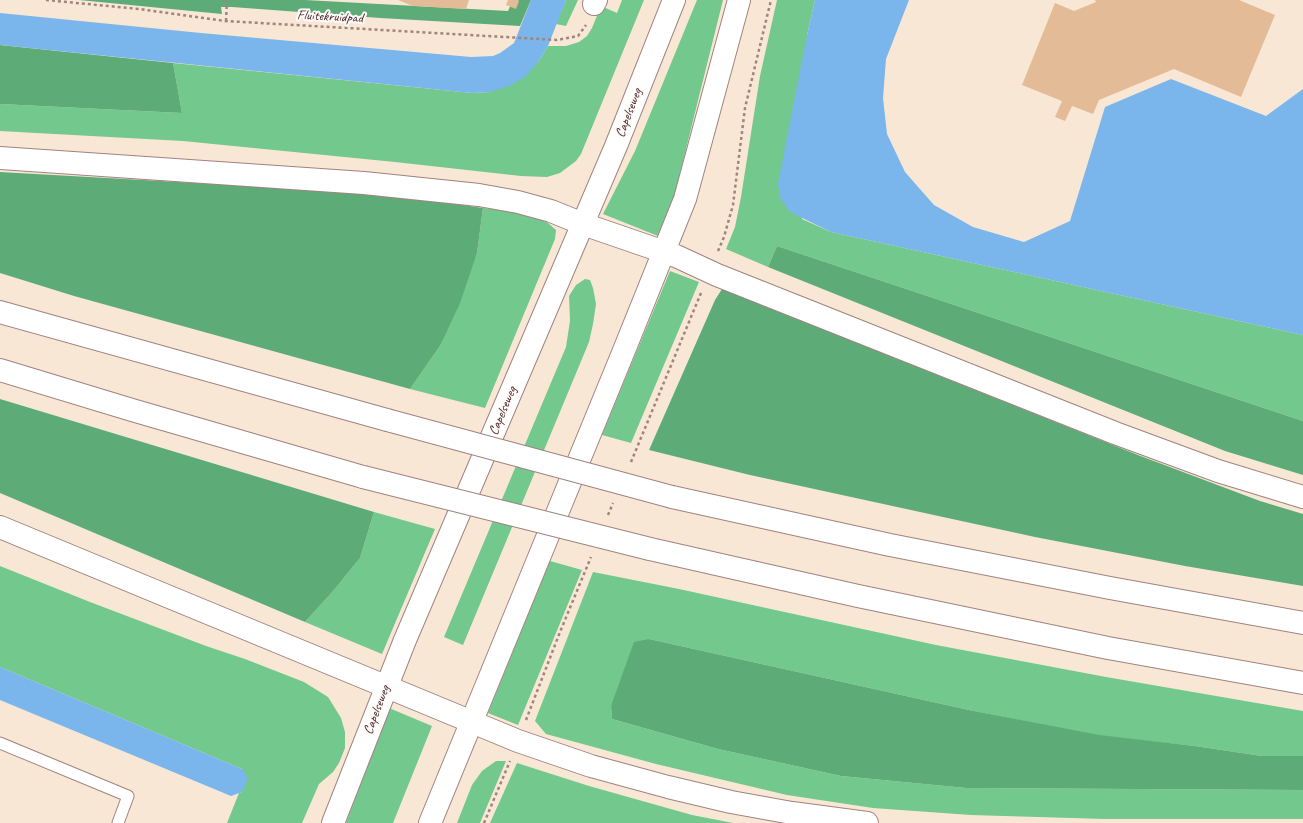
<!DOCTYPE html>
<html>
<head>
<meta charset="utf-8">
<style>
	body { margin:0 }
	canvas { display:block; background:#f8e7d4 }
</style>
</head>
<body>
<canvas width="1303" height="823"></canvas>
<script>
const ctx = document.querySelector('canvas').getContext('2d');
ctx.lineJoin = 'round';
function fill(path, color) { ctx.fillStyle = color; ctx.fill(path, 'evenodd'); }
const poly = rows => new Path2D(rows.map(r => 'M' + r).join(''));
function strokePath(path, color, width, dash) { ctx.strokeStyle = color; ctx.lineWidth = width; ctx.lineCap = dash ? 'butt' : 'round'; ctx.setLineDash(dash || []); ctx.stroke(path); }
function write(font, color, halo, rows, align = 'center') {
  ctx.font = font + ' Caveat,sans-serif'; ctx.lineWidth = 4; ctx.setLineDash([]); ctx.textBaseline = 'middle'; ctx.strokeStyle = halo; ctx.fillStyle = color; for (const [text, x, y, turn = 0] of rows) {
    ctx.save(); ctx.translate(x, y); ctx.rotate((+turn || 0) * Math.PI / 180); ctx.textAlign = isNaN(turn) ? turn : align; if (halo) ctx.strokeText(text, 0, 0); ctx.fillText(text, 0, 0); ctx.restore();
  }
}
fill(poly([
	[566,0,578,0,566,26,556,24],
	[622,0,644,0,581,154,576,161,560,173,547,177,521,176,395,162,183,141,0,131,0,104,182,113,173,63,472,93,490,92,538,62,548,46,566,46,579,42,587,36,592,28,601,6,617,13],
	[697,0,723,0,674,197,658,236,603,214,635,151],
	[777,0,815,0,807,35,802,219,831,232,1303,335,1303,421,777,246,768,267,726,249,735,227,741,197,760,76],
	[483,208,527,213,548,223,556,230,555,239,485,408,410,389,440,346,477,253],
	[670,271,699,282,631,443,602,435],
	[585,279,590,280,593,288,596,304,593,324,589,342,463,645,444,637,566,347,570,321,569,296,576,285],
	[374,512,435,529,382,654,305,622,334,590,360,558],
	[550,561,582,570,518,725,488,713],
	[0,566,90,602,206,646,245,659,304,682,328,697,341,718,345,732,345,748,339,763,333,772,319,784,302,823,227,823,239,793,242,792,242,769,0,667],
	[593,572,679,589,936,645,1106,677,1303,711,1303,756,1262,756,1195,746,1099,736,969,710,649,639,611,706,612,719,718,749,841,776,966,788,1303,790,1303,819,1105,819,971,815,873,808,787,795,656,764,546,734,535,721],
	[389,708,432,726,393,823,346,823],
	[496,761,506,761,480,823,457,823,472,785,482,771],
	[517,763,589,786,692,815,733,823,490,823]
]), '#72c88d');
fill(poly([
	[79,0,305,0,508,11,513,0,531,0,520,26,380,18,232,7,221,7,222,14],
	[0,45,173,63,182,113,0,104],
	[0,172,267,187,415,198,483,208,477,253,460,303,440,346,410,389,74,296,0,273],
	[777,246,1303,421,1303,475,1225,451,768,267],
	[722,289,1138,455,1260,501,1303,514,1303,586,1185,566,1035,537,750,475,649,450,715,300],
	[0,399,374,512,360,558,334,590,305,622,0,493],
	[649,639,969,710,1099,735,1195,746,1262,756,1303,756,1303,790,966,788,841,776,718,749,612,719,611,706,634,642]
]), '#5dac78');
fill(poly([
	[531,0,566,0,548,46,538,62,525,77,509,86,490,92,472,93,0,45,0,13,201,33,471,57,493,56,500,53,514,43],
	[815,0,909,0,886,59,883,98,887,134,905,172,934,205,973,227,1024,242,1070,221,1105,107,1171,79,1266,116,1303,89,1303,335,831,232,790,212,780,198,778,184,807,35],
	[0,667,242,769,248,778,242,792,231,796,0,700]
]), '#7ab6ec');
fill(poly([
	[398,0,469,0,466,9,413,6],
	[508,0,518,0,519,1,516,9,506,5],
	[1095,0,1239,0,1275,15,1241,97,1174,69,1099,100,1093,114,1072,106,1065,121,1055,117,1062,101,1022,85,1055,3,1074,11,1096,2]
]), '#e4bb97');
const service = poly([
	[0,743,128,796,118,823]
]);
const minor = poly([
	[594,4,596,0]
]);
const secondary = poly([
	[333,823,405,640,616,146,674,0],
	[430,823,625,348,685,199,739,0]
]);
const motorway = poly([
	[0,158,364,183,479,195,518,202,551,211,583,224,676,256,717,275,1115,433,1218,471,1303,497],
	[0,312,387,420],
	[0,370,132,410,363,477],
	[672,497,890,545,1110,588,1303,623],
	[0,527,518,741,591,766,668,787,731,802,792,813,867,823],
	[650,549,858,596,1108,648,1303,683]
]);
strokePath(service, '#a18380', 13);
strokePath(minor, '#a18380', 24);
strokePath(secondary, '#a18380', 24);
strokePath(motorway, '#a18380', 24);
strokePath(poly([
	[46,0,139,9,225,21,557,40,578,36,586,25],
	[226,21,227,0],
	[718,251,724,237,733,205,745,108,771,0],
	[631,462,701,293],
	[608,515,613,503],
	[526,720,560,632,591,557],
	[484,823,510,761]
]), '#a18380', 2.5, [3, 3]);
strokePath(service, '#fff', 11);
strokePath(minor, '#fff', 22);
strokePath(secondary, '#fff', 22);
strokePath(motorway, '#fff', 22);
const motorwayBridge = poly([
	[387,420,672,497],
	[363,477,650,549]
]);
strokePath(motorwayBridge, '#a18380', 24, []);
strokePath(motorwayBridge, '#fff', 22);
write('14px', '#4a1f2b', '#fdfcf7', [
	["Fluitekruidpad",330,17,3],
	["Capelseweg",629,113,-69],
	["Capelseweg",503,411,-67],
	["Capelseweg",377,710,-69]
]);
</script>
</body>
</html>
